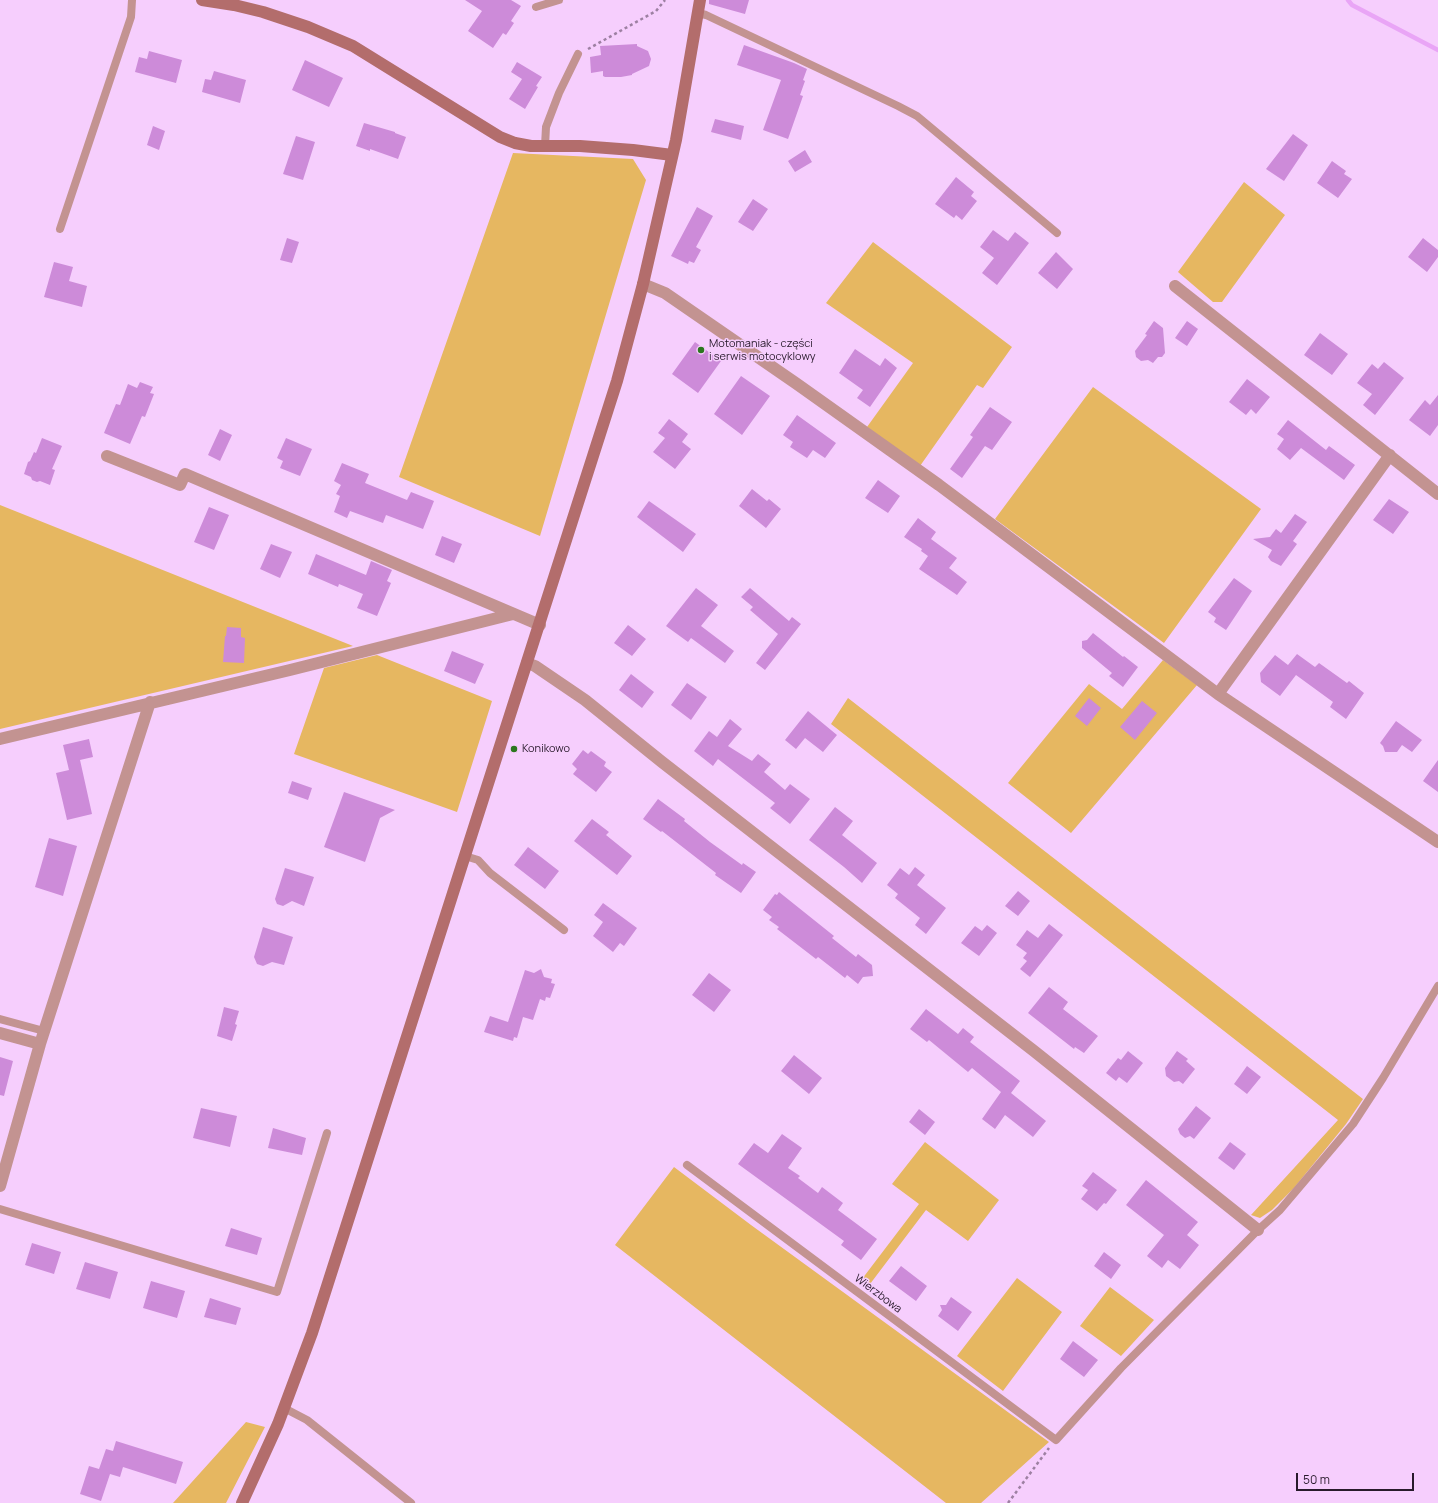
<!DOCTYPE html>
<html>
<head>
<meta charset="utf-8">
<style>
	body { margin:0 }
	#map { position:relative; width:1438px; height:1503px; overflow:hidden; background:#f6cefd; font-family:Manrope,sans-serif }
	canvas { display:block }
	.scale { position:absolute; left:1296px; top:1473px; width:118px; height:18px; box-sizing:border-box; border:2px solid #281a2b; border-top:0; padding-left:5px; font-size:12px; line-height:14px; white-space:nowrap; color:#281a2b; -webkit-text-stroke:3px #f6cefd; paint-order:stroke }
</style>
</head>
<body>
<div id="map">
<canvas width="1438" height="1503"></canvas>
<div class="scale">50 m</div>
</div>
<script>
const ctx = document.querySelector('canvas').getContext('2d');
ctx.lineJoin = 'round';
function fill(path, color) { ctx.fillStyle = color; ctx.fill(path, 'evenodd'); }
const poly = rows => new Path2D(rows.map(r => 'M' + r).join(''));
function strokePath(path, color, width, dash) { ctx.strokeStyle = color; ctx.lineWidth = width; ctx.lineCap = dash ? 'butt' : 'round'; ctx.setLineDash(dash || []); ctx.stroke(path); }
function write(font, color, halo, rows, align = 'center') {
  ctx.font = font + ' Manrope,sans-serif'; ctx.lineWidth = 3; ctx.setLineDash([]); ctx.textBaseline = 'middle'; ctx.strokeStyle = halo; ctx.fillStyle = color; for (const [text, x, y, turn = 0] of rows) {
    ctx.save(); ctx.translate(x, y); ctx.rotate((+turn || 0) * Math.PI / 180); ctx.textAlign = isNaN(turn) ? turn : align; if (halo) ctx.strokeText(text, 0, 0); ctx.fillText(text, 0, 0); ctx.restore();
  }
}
fill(poly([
	[513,153,633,159,646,180,540,536,399,477],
	[1244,182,1285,215,1222,302,1213,302,1178,272],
	[873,242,1012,347,983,388,977,385,920,466,867,427,913,363,826,303],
	[1093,387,1261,509,1164,643,995,519],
	[0,505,353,646,0,729],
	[377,655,492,701,457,812,294,754,324,668],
	[1163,660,1197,685,1071,833,1008,783,1089,684,1122,709],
	[848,698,1363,1099,1346,1124,1294,1188,1272,1210,1260,1218,1251,1215,1338,1120,831,724],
	[925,1142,999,1200,968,1241,926,1210,867,1288,859,1283,919,1204,892,1184],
	[674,1167,751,1225,1049,1442,981,1503,946,1503,615,1245],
	[1017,1278,1062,1312,1003,1391,957,1356],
	[1110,1287,1154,1320,1121,1356,1080,1326],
	[246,1422,265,1427,226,1503,173,1503]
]), '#e6b761');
strokePath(poly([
	[1348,0,1352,5,1438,50]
]), '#e9a5f6', 4.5);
fill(poly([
	[465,0,511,0,521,6,511,21,514,23,506,35,503,33,493,48,468,31,482,11],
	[709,0,749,0,745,14,709,4],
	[637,44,637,46,648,51,651,59,649,66,632,74,632,75,621,77,605,77,603,76,603,71,591,73,590,57,601,55,600,46],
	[744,45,794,63,807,69,803,80,805,81,800,95,803,96,788,139,763,130,781,80,737,65],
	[149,51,182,60,176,83,135,72,139,57,147,59],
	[305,60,343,78,329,107,292,90],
	[517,62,542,77,536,86,538,87,525,109,509,99,522,79,511,72],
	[214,71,246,80,240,103,202,92,205,79,211,80],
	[715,119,744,126,741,140,711,132],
	[364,123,395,132,395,133,406,137,398,159,370,149,370,151,356,146],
	[153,126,165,131,159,150,147,145],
	[1293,134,1308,145,1284,181,1266,169],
	[296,136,315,142,303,180,283,174],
	[805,150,812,162,795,172,788,161],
	[1332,161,1346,171,1344,174,1352,179,1338,198,1317,183],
	[956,177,974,192,971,196,977,201,962,220,956,215,954,218,935,204],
	[753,199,768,209,753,231,738,222],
	[697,207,713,216,696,247,701,250,694,263,689,261,688,264,671,256],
	[993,230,1008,241,1015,232,1029,243,997,285,982,273,994,258,980,247],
	[287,238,299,242,292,263,280,260],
	[1423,238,1438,250,1438,257,1427,272,1408,257],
	[1056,252,1073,269,1057,289,1038,273],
	[54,262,73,267,69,281,87,286,82,307,44,297],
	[1154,321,1163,328,1165,353,1162,357,1158,357,1153,363,1148,360,1141,361,1136,357,1135,351,1147,335,1145,334],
	[1187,321,1198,329,1187,346,1175,338],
	[1320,333,1348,354,1332,375,1304,355],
	[695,342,721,361,698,393,672,374],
	[855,349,880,366,885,358,897,368,870,407,857,398,863,390,839,373],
	[1384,362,1404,378,1375,415,1363,405,1372,394,1357,383,1372,364,1378,369],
	[741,376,770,396,742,435,714,414],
	[1247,379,1270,397,1256,414,1251,409,1246,415,1229,402],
	[140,382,153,387,150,393,154,394,145,417,142,416,130,444,104,433,116,404,120,405,128,384,137,388],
	[1438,395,1438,425,1430,436,1409,420,1425,400,1430,405],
	[990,407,1012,422,992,450,985,446,962,478,950,469,973,437,970,435],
	[797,415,836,443,825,458,813,450,807,458,790,447,793,442,783,435],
	[669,419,688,434,682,442,691,449,675,469,653,452,665,438,658,433],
	[1288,420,1326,450,1329,446,1355,465,1344,480,1301,448,1290,460,1277,449,1284,439,1277,434],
	[220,429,232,435,220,461,208,455],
	[42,438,62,446,52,469,55,470,50,485,40,481,37,482,32,480,31,477,24,474,28,462,30,461,34,452,36,453],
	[286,438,312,449,300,476,280,468,283,461,277,458],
	[342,463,369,474,365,483,407,500,411,492,434,501,423,529,386,515,383,523,350,511,347,518,334,512,340,496,336,494,341,485,334,481],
	[878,480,900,496,888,513,865,498],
	[752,489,767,501,769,499,781,509,766,528,739,506],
	[1389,499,1409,512,1393,534,1373,520],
	[649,501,696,534,683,552,637,517],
	[209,507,229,515,214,550,194,542],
	[1295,514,1307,522,1293,541,1297,544,1281,566,1271,561,1268,557,1272,550,1253,539,1270,537,1276,529,1281,533],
	[918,518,936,532,931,539,957,558,949,568,967,582,957,595,919,569,928,556,921,551,922,549,904,537],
	[442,536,462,544,454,563,435,555],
	[271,544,292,552,280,578,260,569],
	[316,554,366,575,371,561,392,570,387,581,391,583,377,616,357,608,363,594,339,584,338,587,308,574],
	[1234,578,1252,591,1226,630,1214,622,1216,618,1208,612],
	[696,588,718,605,701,626,734,651,725,663,691,638,688,642,666,626],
	[750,588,789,621,792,617,801,624,765,670,756,663,778,634,750,610,753,607,741,597],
	[628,625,646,639,632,656,614,643],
	[227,627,241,628,241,637,245,638,244,663,223,662,225,636,226,636],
	[1093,633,1123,657,1124,656,1138,667,1123,687,1109,676,1112,673,1082,648,1082,641,1087,640],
	[452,651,484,664,475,684,444,671],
	[1297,654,1315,667,1319,663,1347,683,1349,681,1364,693,1346,719,1330,707,1333,702,1296,675,1280,696,1261,682,1260,673,1275,655,1288,665],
	[631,674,654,692,642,708,619,690],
	[687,683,707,697,691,720,671,705],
	[1089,698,1101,708,1087,726,1075,716],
	[1142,701,1157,713,1135,740,1120,727],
	[808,711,837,735,823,752,805,738,796,749,785,740],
	[730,719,742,729,728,746,752,761,758,754,771,764,764,772,785,790,790,784,810,799,790,824,770,808,775,803,740,776,718,759,713,766,694,751,709,731,717,737],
	[1396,721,1422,740,1412,752,1402,745,1397,752,1385,752,1383,746,1380,743],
	[89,739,93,757,80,760,92,814,67,820,56,773,69,770,63,745],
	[583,750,588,754,591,751,606,762,604,766,612,772,596,792,573,774,577,769,572,764],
	[1438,760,1438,792,1423,781],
	[292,781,312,788,308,800,288,793],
	[344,792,395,810,380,818,365,862,324,847],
	[658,799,685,819,684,821,710,842,742,865,743,863,756,872,741,893,715,875,716,873,662,831,661,832,643,819],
	[835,807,853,821,842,835,877,863,862,883,844,867,809,840],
	[592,819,609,832,606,835,632,856,617,875,574,841],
	[49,838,77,846,63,896,35,887],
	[528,847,559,871,545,889,514,865],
	[915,867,925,875,917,885,946,908,926,934,915,925,920,918,895,898,898,894,887,885,900,868,909,875],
	[285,868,314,877,304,906,292,901,283,906,277,904,275,899],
	[1018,891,1030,901,1018,916,1005,906],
	[779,892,834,936,832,938,856,957,858,954,872,965,873,976,863,977,858,984,847,975,845,978,818,957,816,959,777,929,779,927,769,920,772,917,763,910,775,894,777,895],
	[603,903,637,928,624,946,620,943,613,952,593,936,603,922,594,915],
	[1049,924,1063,935,1030,977,1020,969,1027,961,1023,958,1027,953,1016,945,1027,930,1038,938],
	[987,925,997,933,979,956,961,943,975,926,982,931],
	[263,927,293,937,284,965,272,962,263,966,257,964,254,957],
	[541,969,544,977,552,979,551,983,555,984,550,998,546,997,545,1001,540,999,533,1020,523,1017,517,1038,514,1037,513,1041,484,1032,490,1016,508,1022,525,970,534,973],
	[709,973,731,990,714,1012,692,995],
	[1049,987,1068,1002,1063,1009,1098,1036,1084,1053,1075,1047,1074,1049,1028,1013],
	[224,1007,239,1011,235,1024,237,1025,232,1041,217,1036],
	[926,1009,958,1034,963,1028,974,1037,970,1042,1020,1081,1011,1093,1046,1121,1033,1137,1005,1115,995,1129,982,1119,1001,1092,972,1068,968,1072,929,1040,927,1042,910,1029],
	[1128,1051,1143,1063,1127,1083,1119,1077,1116,1081,1106,1073,1118,1058,1121,1060],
	[1177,1051,1188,1059,1186,1061,1195,1069,1183,1084,1179,1081,1174,1082,1166,1076,1165,1068],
	[794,1055,822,1078,809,1094,781,1071],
	[0,1057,13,1061,4,1096,0,1095],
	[1247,1066,1261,1077,1247,1094,1234,1084],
	[1196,1106,1211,1118,1194,1139,1190,1136,1185,1138,1180,1134,1178,1129],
	[201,1108,237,1116,230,1147,193,1138],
	[919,1109,935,1122,925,1135,909,1122],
	[273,1128,306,1138,302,1155,268,1148],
	[782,1134,802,1148,788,1168,800,1176,798,1178,818,1193,822,1187,843,1203,838,1210,877,1239,861,1260,841,1245,844,1241,738,1164,754,1143,768,1153],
	[1230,1142,1246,1154,1234,1170,1218,1158],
	[1093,1172,1117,1190,1106,1204,1104,1203,1097,1211,1081,1199,1088,1190,1082,1186],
	[1146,1180,1198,1222,1187,1235,1199,1245,1180,1269,1168,1260,1162,1268,1147,1256,1164,1235,1126,1205],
	[231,1228,262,1238,257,1255,225,1246],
	[32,1243,61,1252,54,1274,25,1265],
	[1104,1252,1121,1265,1111,1279,1094,1266],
	[85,1262,118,1272,110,1299,76,1289],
	[901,1266,927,1286,916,1301,889,1281],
	[151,1281,185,1291,177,1318,143,1308],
	[951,1297,972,1312,958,1331,938,1316,942,1310,940,1305,946,1305],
	[210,1298,241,1308,236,1325,204,1317],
	[1073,1341,1098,1360,1084,1377,1060,1359],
	[116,1441,183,1462,176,1484,123,1467,120,1477,110,1474,101,1501,80,1494,89,1466,99,1469,106,1449,113,1451]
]), '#cd8bd9');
strokePath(poly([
	[588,49,656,11,665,0],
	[1008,1503,1049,1448]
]), '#9d80a2', 2.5, [3, 3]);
strokePath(poly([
	[536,7,559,0],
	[698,13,706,15,898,106,917,116,1057,233],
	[545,146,546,127,559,93,578,54],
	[60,229,131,17,132,0],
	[465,856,478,860,490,873,564,930],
	[0,1019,44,1031],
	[687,1165,1056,1440,1121,1368,1258,1230,1280,1210,1353,1124,1383,1078,1438,986],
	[0,1209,277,1292,327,1133],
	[284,1408,307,1420,411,1503]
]), '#c39391', 8);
strokePath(poly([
	[643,284,665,293,797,384,939,485,1218,694,1438,842],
	[1175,286,1438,494],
	[107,456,180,485,185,474,540,625],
	[527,663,535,666,585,700,662,762,1034,1051,1258,1230],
	[1218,694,1390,455],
	[0,739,290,670,513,614],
	[0,1033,40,1044],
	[0,1186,40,1044,150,702]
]), '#c39391', 12);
strokePath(poly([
	[202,0,234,5,263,12,308,27,353,46,487,129,500,137,515,143,531,146,580,146,633,150,672,155],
	[242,1503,278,1424,312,1333,617,381,643,284,676,140,700,0]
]), '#b36d6c', 12);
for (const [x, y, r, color] of [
	[701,350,4,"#2b771e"],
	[514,749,4,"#2b771e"]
]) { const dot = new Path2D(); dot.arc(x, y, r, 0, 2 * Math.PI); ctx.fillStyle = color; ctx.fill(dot); strokePath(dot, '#f6cefd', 1.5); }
write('11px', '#281a2b', '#f6cefd', [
	["Motomaniak - części",709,344],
	["i serwis motocyklowy",709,357],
	["Konikowo",522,749]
], 'left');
write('11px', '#281a2b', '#f6cefd', [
	["Wierzbowa",878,1294,37]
]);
</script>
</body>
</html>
